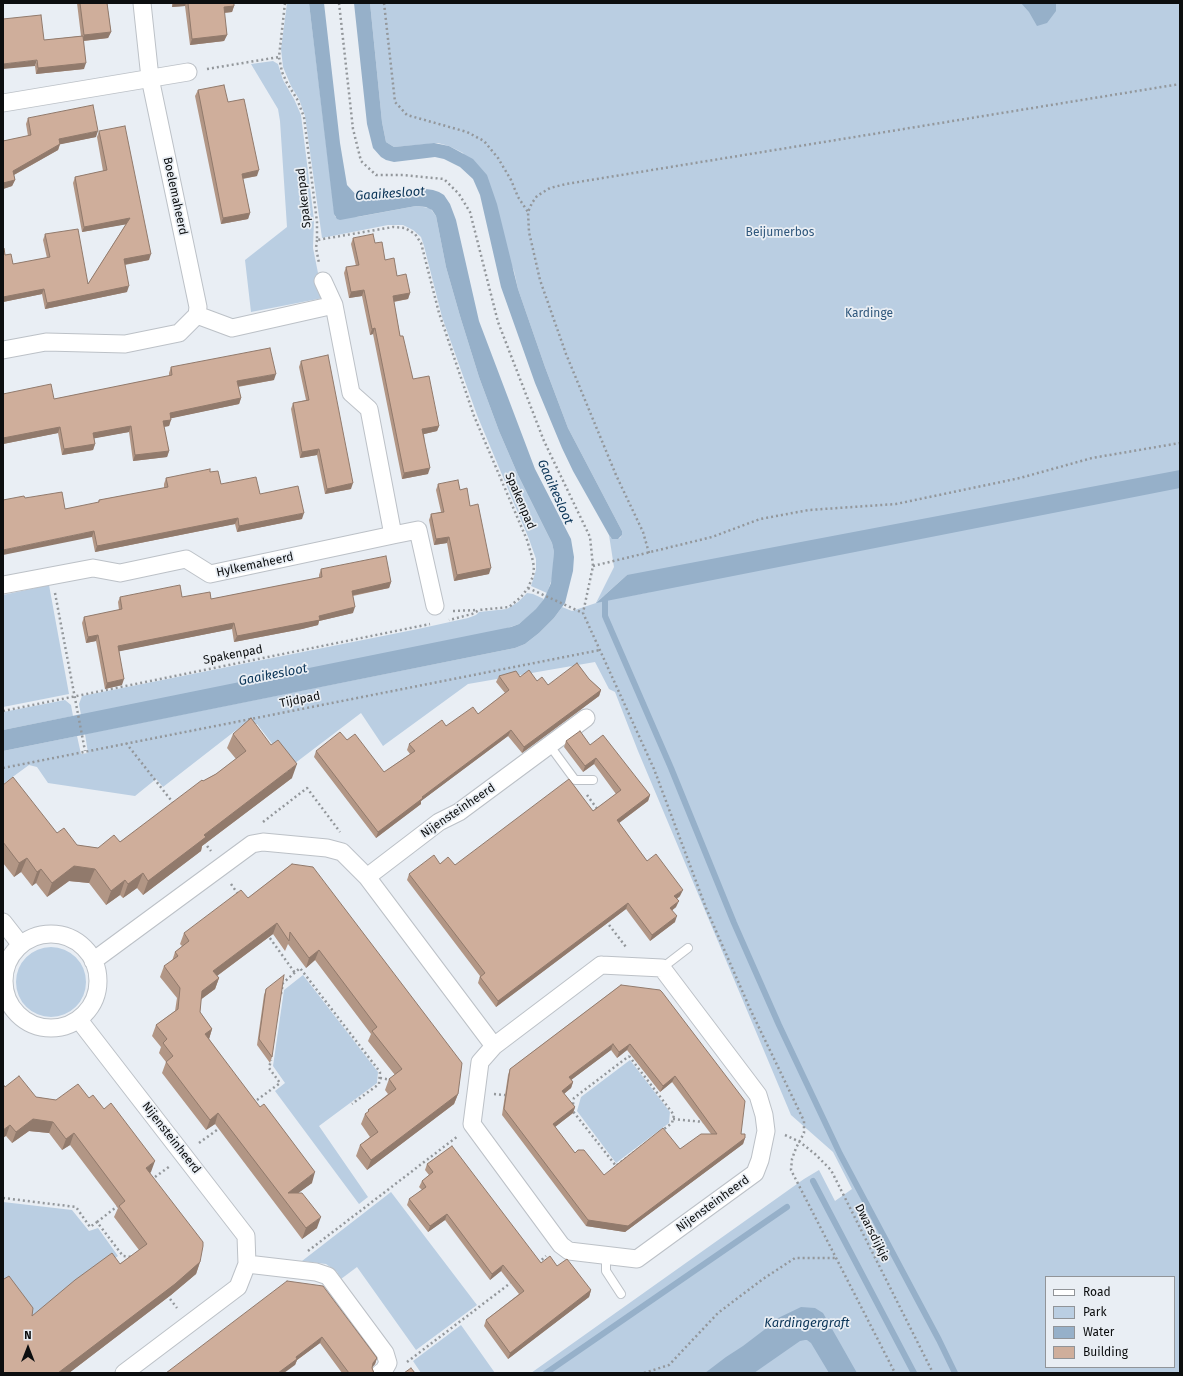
<!DOCTYPE html>
<html>
<head>
<meta charset="utf-8">
<style>
	body { margin:0 }
	#map { position:relative; width:1183px; height:1376px; overflow:hidden; background:#e9eef4; font-family:"Fira Sans",sans-serif }
	canvas { display:block }
	.frame { position:absolute; inset:0; border:4px solid #0c0e0f; pointer-events:none }
	.legend { position:absolute; left:1045px; top:1276px; width:130px; height:92px; box-sizing:border-box; background:#e9eef4; border:1px solid #919498; margin:0; padding:5px 7px; list-style:none; font-size:12px; color:#0c0e0f }
	.legend li { display:flex; align-items:center; gap:8px; height:20px }
	.legend b { width:20px; border:1px solid #919498 }
	.north { position:absolute; left:8px; top:1328px; width:40px; height:40px; -webkit-text-stroke:3px #e9eef4; paint-order:stroke; rotate:0deg; font-size:11px; font-weight:700; line-height:16px; text-align:center; color:#0c0e0f }
	.north::after { content:''; display:block; margin:auto; width:14px; height:18px; background:#0c0e0f; clip-path:polygon(50% 0,100% 100%,50% 72%,0 100%) }
</style>
</head>
<body>
<div id="map">
<canvas width="1183" height="1376"></canvas>
<div class="frame"></div>
<ul class="legend">
<li><b style="height:5px;background:#fff"></b>Road</li>
<li><b style="height:11px;background:#bacee2"></b>Park</li>
<li><b style="height:11px;background:#96b0c9"></b>Water</li>
<li><b style="height:11px;background:#cfae9b"></b>Building</li>
</ul>
<div class="north">N</div>
</div>
<script>
const ctx = document.querySelector('canvas').getContext('2d');
ctx.lineJoin = 'round';
function fill(path, color) { ctx.fillStyle = color; ctx.fill(path, 'evenodd'); }
const poly = rows => new Path2D(rows.map(r => 'M' + r).join(''));
function strokePath(path, color, width, dash) { ctx.strokeStyle = color; ctx.lineWidth = width; ctx.lineCap = dash ? 'butt' : 'round'; ctx.setLineDash(dash || []); ctx.stroke(path); }
function write(font, color, halo, rows, align = 'center') {
  ctx.font = font + ' "Fira Sans",sans-serif'; ctx.lineWidth = 3.5; ctx.setLineDash([]); ctx.textBaseline = 'middle'; ctx.strokeStyle = halo; ctx.fillStyle = color; for (const [text, x, y, turn = 0] of rows) {
    ctx.save(); ctx.translate(x, y); ctx.rotate((+turn || 0) * Math.PI / 180); ctx.textAlign = isNaN(turn) ? turn : align; if (halo) ctx.strokeText(text, 0, 0); ctx.fillText(text, 0, 0); ctx.restore();
  }
}
fill(poly([
	[287,3,309,3,335,217,357,217,416,206,430,208,436,216,446,267,460,316,479,377,499,431,518,475,552,543,554,552,553,576,547,593,531,586,536,570,536,559,529,539,477,415,442,317,424,246,421,237,413,230,403,225,388,225,322,238,305,116,299,99,291,86,283,67,281,49],
	[370,3,1180,3,1180,1373,531,1373,804,1179,819,1170,835,1201,852,1189,833,1152,791,1115,638,751,615,692,609,689,595,662,468,684,383,746,361,713,290,767,257,724,244,724,163,787,156,779,135,796,48,783,37,767,29,765,3,784,3,751,77,736,81,754,88,753,85,734,515,648,525,644,539,633,554,618,562,607,572,611,596,603,614,567,609,535,611,538,617,539,620,538,622,535,622,531,568,428,545,367,518,289,514,271,463,153,449,146,438,143,394,147,386,142,382,122],
	[627,575,650,592,597,602],
	[1046,1277,1174,1277,1174,1367,1046,1367],
	[273,61,278,64,283,80,294,99,301,115,314,220,313,248,323,298,251,312,245,260,287,227,280,121,278,109,251,64],
	[49,585,69,694,3,707,3,595],
	[527,593,533,594,544,599,537,609,519,624,502,630,81,715,79,704,82,696,418,629,468,618,476,615,479,612,507,609,518,602],
	[65,700,71,705,73,716,3,730,3,712],
	'16 982a35 35 0 1 1 70 0a35 35 0 1 1-70 0Z',
	[303,975,378,1072,377,1083,319,1126,368,1197,359,1204,275,1091,285,1083,273,1066,284,990],
	[630,1060,670,1112,669,1123,616,1163,577,1111,581,1097],
	[391,1192,477,1305,416,1350,357,1267,341,1279,337,1272,326,1264,302,1261],
	[3,1202,72,1210,89,1231,98,1228,118,1256,32,1318,3,1278],
	[461,1325,495,1373,421,1373,413,1361]
]), '#bacee2');
fill(poly([
	[309,3,324,3,340,143,347,185,359,198,426,189,433,190,439,192,444,195,450,204,456,220,479,321,535,469,571,539,574,557,573,571,565,603,554,618,539,633,525,644,515,648,3,751,3,730,511,627,519,624,536,609,544,599,551,583,554,552,552,543,518,475,499,431,479,377,460,316,446,267,436,216,432,210,426,207,416,206,340,220,337,219,334,214],
	[354,3,370,3,382,122,386,142,394,147,434,143,449,146,473,159,487,175,497,204,518,289,545,367,568,428,622,531,622,535,618,539,612,539,609,535,573,471,562,448,535,383,501,287,480,195,473,179,460,167,444,159,435,157,394,162,386,160,381,157,373,148,367,124],
	[1021,3,1056,3,1056,11,1047,23,1037,26,1029,12],
	[1180,470,1180,488,596,603,627,575],
	[801,1307,815,1308,823,1313,857,1373,829,1373,811,1343,807,1340,805,1340,800,1341,754,1373,705,1373,726,1357,743,1346,764,1330,774,1320]
]), '#96b0c9');
strokePath(poly([
	[605,601,605,616,671,768,734,923,779,1025,840,1154,939,1340,955,1373],
	[813,1181,914,1373],
	[546,1373,787,1207]
]), '#96b0c9', 6);
const lane = poly([
	[550,746,575,780,593,780],
	[662,968,688,948],
	[606,1255,606,1271,621,1294]
]);
const street = poly([
	[3,103,188,72],
	[323,281,334,305,351,393,369,409,393,535,418,530,435,606],
	[197,315,232,328,334,305],
	[3,350,46,342,125,344,179,333,197,315,198,307,150,78,142,3],
	[3,585,93,568,120,573,186,559,210,574,393,535],
	[367,877,439,822,459,812,586,718],
	[3,922,21,945],
	'4 981a47 47 0 1 1 94 0a47 47 0 1 1-94 0Z',
	[93,961,252,844,263,842,327,848,342,852,367,877,494,1046],
	[601,965,662,968,758,1095,764,1115,766,1131,760,1160,755,1173,637,1259,569,1251,561,1245,472,1124,480,1062,494,1046,601,965],
	[79,1020,246,1236,247,1264,238,1287,124,1373],
	[247,1264,316,1272,328,1276,385,1353,388,1363,384,1370,380,1373]
]);
strokePath(lane, '#bcc1c7', 10);
strokePath(street, '#bcc1c7', 19);
strokePath(poly([
	[285,3,279,57,282,72,287,83,297,99,304,117,317,222,317,240,393,227,405,228,415,234,421,243,439,313,474,416,527,540,532,557,534,567,533,576,528,588,521,597,509,607,479,610,472,614,449,620],
	[339,3,353,129,361,161,376,175,403,175,444,179,459,194,470,212,498,322,544,441,590,537,593,566,583,613,654,769,706,908,751,1011,804,1121,804,1133,796,1148,792,1159,791,1170,895,1373],
	[384,3,395,102,407,115,467,132,484,141,498,158,511,180,518,197,528,212],
	[207,69,279,57],
	[317,240,316,248,319,263],
	[649,553,643,532,616,475,566,354,540,280,529,232,528,212,532,203,537,196,550,188,566,184,1180,84],
	[593,566,712,537,760,519,809,510,896,504,1020,478,1092,458,1180,443],
	[528,588,583,613],
	[55,593,85,751],
	[453,611,478,610],
	[3,711,430,624],
	[126,743,174,804],
	[3,768,600,650],
	[587,795,598,810],
	[263,822,307,788,340,832],
	[204,842,211,851],
	[231,884,238,894],
	[606,921,626,947],
	[267,934,295,973],
	[281,994,283,983,300,968,380,1072,379,1084,352,1104],
	[629,1056,674,1115,672,1123,616,1166,572,1110,574,1098,629,1056],
	[380,1078,392,1080],
	[494,1094,505,1095],
	[253,1103,280,1083,269,1068,271,1060],
	[673,1119,704,1122],
	[785,1135,800,1142,815,1154,831,1170,933,1373],
	[199,1143,221,1127],
	[151,1180,170,1166],
	[3,1198,76,1207,90,1227,97,1222,123,1256,132,1257],
	[97,1222,119,1205],
	[308,1251,458,1136],
	[538,1263,546,1256],
	[167,1295,177,1308],
	[407,1362,513,1281],
	[644,1373,669,1365,718,1313,763,1279,795,1258,836,1258]
]), '#93979b', 2.5, [2, 3]);
strokePath(lane, '#fff', 8);
strokePath(street, '#fff', 17);
fill(poly([
	[77,3,107,3,111,32,108,38,84,41,84,69,36,74,35,66,44,40,81,36],
	[172,3,234,3,234,6,232,12,224,13,227,35,224,41,190,45,185,6,172,7],
	[198,90,228,102,257,176,243,179,250,213,248,219,221,224,195,96],
	[28,118,96,137,60,144,58,150,14,175,15,180,12,186,3,189,3,141,28,136,26,124],
	[99,131,149,260,125,265,127,292,45,309,42,294,3,302,3,249,5,255,13,264,47,258,43,240,45,234,88,284,126,224,82,232,73,183,75,177,103,171,97,137],
	[353,238,375,243,385,260,397,276,410,293,408,299,394,302,400,336,413,379,439,426,437,431,424,434,428,474,402,479,373,334,370,335,362,296,349,298,344,273,346,267,356,266,351,244],
	[301,361,351,489,325,494,317,455,300,458,291,409,293,403,306,400,299,367],
	[171,367,274,380,238,387,241,398,239,404,171,418,169,426,164,427,169,451,167,457,133,461,129,432,94,438,95,444,93,450,62,455,58,433,3,444,3,394,54,399,169,376,169,373],
	[210,472,221,484,260,494,302,519,237,532,235,524,95,552,92,537,25,498,65,509,98,503,99,500,164,488,164,484,166,478],
	[438,484,460,490,470,506,489,574,454,581,447,543,434,545,429,520,431,514,441,512,436,490],
	[321,569,391,582,389,588,353,596,353,613,319,621,318,625,302,629,234,642,232,629,119,651,122,685,105,689,96,641,86,643,82,623,84,617,119,610,118,602,120,597,182,597,211,599,319,578,319,575],
	[499,676,520,677,537,681,548,685,589,679,601,690,599,696,522,753,508,736,421,801,421,804,376,838,314,757,316,751,347,740,384,772,410,754,407,750,409,744,446,726,478,714,505,693,496,682],
	[233,734,292,778,202,846,201,851,143,895,137,888,123,898,120,895,106,905,89,883,69,881,47,897,36,883,32,886,21,872,14,877,3,863,3,785,57,833,77,845,98,848,120,842,203,781,216,774,236,759,227,748],
	[566,741,590,745,650,795,648,801,619,823,647,861,680,896,677,899,676,907,672,910,675,922,650,941,626,909,496,1007,478,983,480,976,407,880,409,874,440,864,455,865,593,811,616,794,594,764,583,772,564,747],
	[292,864,458,1094,454,1104,367,1170,356,1156,360,1145,370,1137,361,1124,365,1114,368,1112,368,1110,388,1094,385,1090,389,1079,395,1075,368,1041,371,1034,315,960,306,968,288,944,285,951,273,934,217,976,219,978,215,989,201,999,200,1012,212,1029,209,1039,312,1183,298,1193,317,1228,302,1239,215,1124,206,1130,162,1073,166,1062,159,1053,161,1047,152,1036,156,1025,175,1011,177,998,160,977,164,966,172,961,175,952,182,946,180,944,184,933,248,898],
	[621,985,741,1134,745,1138,743,1144,625,1232,586,1226,502,1115,508,1075,510,1069],
	[611,1050,617,1058,627,1050,660,1092,672,1082,711,1134,680,1149,604,1175,575,1153,555,1127,573,1113,575,1107,564,1094,571,1088,573,1082,571,1080],
	[266,989,272,1057,270,1063,257,1045,264,995],
	[5,1087,36,1097,56,1100,89,1098,151,1172,150,1173,200,1262,196,1274,171,1295,69,1373,3,1373,32,1316,120,1264,139,1250,114,1217,118,1208,70,1145,62,1150,49,1133,29,1131,12,1143,6,1136],
	[427,1164,541,1263,557,1266,591,1290,589,1297,508,1359,484,1326,486,1320,519,1294,501,1271,490,1280,445,1220,428,1232,407,1205,409,1199,422,1190,419,1187,422,1181,429,1175,425,1170],
	[287,1281,377,1358,375,1364,372,1367,374,1373,342,1373,320,1343,297,1360,295,1365]
]), '#b29685');
fill(poly([
	[174,3,186,3,185,6,172,7],
	[234,6,232,12,221,13,224,7],
	[111,32,108,38,82,41,84,35],
	[227,35,224,41,190,45,192,39],
	[37,60,35,66,3,69,3,64],
	[86,63,84,69,36,74,38,68],
	[98,131,96,137,57,145,59,139],
	[60,144,58,150,10,177,13,171],
	[259,170,257,176,240,179,242,174],
	[15,180,12,186,3,189,3,183],
	[250,213,248,219,221,224,223,218],
	[130,218,128,224,82,232,84,227],
	[151,254,149,260,122,265,124,259],
	[129,286,127,292,45,309,47,303],
	[44,289,42,294,3,302,3,297],
	[364,290,362,296,349,298,351,292],
	[410,293,408,299,391,302,393,296],
	[375,328,373,334,370,335,372,329],
	[276,374,274,380,235,387,237,381],
	[241,398,239,404,168,419,170,413],
	[171,420,169,426,161,427,163,421],
	[131,426,129,432,91,439,93,433],
	[439,426,437,431,420,435,422,429],
	[60,427,58,433,3,444,3,438],
	[95,444,93,450,62,455,64,449],
	[319,449,317,455,300,458,302,452],
	[169,451,167,457,133,461,135,455],
	[430,468,428,474,402,479,404,473],
	[353,483,351,489,325,494,327,489],
	[304,513,302,519,237,532,239,526],
	[238,518,235,524,95,552,97,546],
	[94,531,92,537,3,555,3,550],
	[449,537,447,543,434,545,436,539],
	[491,568,489,574,454,581,457,575],
	[391,582,389,588,349,596,352,591],
	[355,607,353,613,319,621,318,625,302,629,234,642,237,636],
	[234,623,232,629,116,652,118,646],
	[98,635,96,641,86,643,88,637],
	[124,679,122,685,105,689,107,683],
	[601,690,599,696,522,753,524,747],
	[511,730,508,736,421,801,421,804,376,838,378,832,422,797],
	[596,758,594,764,583,772,585,766],
	[297,764,292,778,202,846,201,851,143,895,148,881,204,835],
	[650,795,648,801,615,826,617,820],
	[27,858,21,872,14,877,19,863],
	[74,866,95,869,89,883,69,881,47,897,52,883],
	[41,869,36,883,32,886,37,872],
	[143,873,137,888,123,898,128,884],
	[125,880,120,895,106,905,111,891],
	[683,890,680,896,672,902,674,896],
	[679,901,676,907,668,914,670,908],
	[628,903,626,909,496,1007,498,1001],
	[677,916,675,922,650,941,652,935],
	[277,923,273,934,210,981,213,971],
	[319,950,315,960,306,968,309,958],
	[219,978,215,989,199,1001,202,991],
	[212,1029,209,1039,205,1034],
	[613,1044,611,1050,567,1083,569,1077],
	[630,1044,627,1050,617,1058,619,1052],
	[675,1076,672,1082,660,1092,663,1086],
	[573,1082,571,1088,560,1097,562,1091],
	[458,1094,454,1104,367,1170,371,1160],
	[575,1107,573,1113,551,1130,553,1124],
	[218,1113,215,1124,206,1130,210,1120],
	[33,1119,53,1122,49,1133,29,1131,12,1143,16,1132],
	[10,1125,6,1136,3,1138,3,1130],
	[74,1133,70,1145,62,1150,66,1139],
	[745,1138,743,1144,625,1232,586,1226,588,1220],
	[155,1161,151,1172,142,1179,146,1168],
	[315,1172,312,1183,286,1202,288,1193],
	[447,1214,445,1220,428,1232,430,1226],
	[321,1217,317,1228,302,1239,306,1228],
	[200,1262,196,1274,171,1295,69,1373,58,1373],
	[503,1265,501,1271,490,1280,492,1274],
	[591,1290,589,1297,508,1359,510,1353],
	[322,1337,320,1343,297,1360,295,1365,284,1373,278,1373,296,1357],
	[377,1358,375,1364,371,1369,373,1363]
]), '#917a6c');
const building = poly([
	[80,3,107,3,111,32,84,35,80,3],
	[188,3,234,3,234,6,224,7,227,35,192,39,188,3],
	[41,15,44,40,83,36,86,63,38,68,37,60,3,64,3,19,41,15],
	[224,85,228,102,244,99,259,170,242,174,250,213,223,218,198,90,224,85],
	[93,105,98,131,59,139,60,144,13,171,15,180,3,183,3,141,31,135,28,118,93,105],
	[125,126,151,254,124,259,129,286,47,303,44,289,3,297,3,249,4,248,5,255,11,254,13,264,50,257,45,234,78,229,88,284,130,218,84,227,75,177,107,170,99,131,125,126],
	[373,234,375,243,382,242,385,260,394,258,397,276,406,274,410,293,393,296,400,336,403,336,413,379,429,376,439,426,422,429,430,468,404,473,375,328,372,329,364,290,351,292,346,267,359,265,353,238,373,234],
	[270,348,276,374,237,381,241,398,170,413,171,420,163,421,169,451,135,455,131,426,93,433,95,444,64,449,60,427,3,438,3,394,51,384,54,399,172,375,171,367,270,348],
	[328,355,353,483,327,489,319,449,302,452,293,403,309,400,301,361,328,355],
	[210,469,210,472,218,471,221,484,256,477,260,494,298,486,304,513,239,526,238,518,97,546,94,531,3,550,3,500,24,496,25,498,62,492,65,509,99,502,99,500,168,487,166,478,210,469],
	[458,480,460,490,467,488,470,506,478,504,491,568,457,575,449,537,436,539,431,514,444,512,438,484,458,480],
	[386,556,391,582,352,591,355,607,319,616,320,620,304,623,237,636,234,623,118,646,124,679,107,683,98,635,88,637,84,617,122,609,120,597,180,585,182,597,210,592,211,599,322,577,321,569,386,556],
	[577,663,589,679,601,690,524,747,511,730,422,797,423,798,378,832,316,751,340,732,347,740,355,734,384,772,415,751,409,744,442,720,446,726,473,707,478,714,509,690,499,676,516,671,520,677,529,670,537,681,542,677,548,685,577,663],
	[251,718,271,745,278,740,297,764,204,835,206,837,148,881,143,873,128,884,125,880,111,891,95,869,74,866,52,883,41,869,37,872,27,858,19,863,3,842,3,785,13,777,57,833,64,828,77,845,98,848,114,835,120,842,202,780,203,781,216,774,246,751,233,734,251,718],
	[580,731,590,745,603,735,650,795,617,820,647,861,656,854,683,890,674,896,679,901,670,908,677,916,652,935,628,903,498,1001,480,977,485,973,409,874,434,855,440,864,448,857,455,865,569,779,593,811,621,790,596,758,585,766,566,741,580,731],
	[292,864,313,867,462,1063,458,1094,371,1160,360,1145,378,1132,365,1114,369,1111,368,1110,396,1089,389,1079,402,1069,372,1031,377,1027,319,950,309,958,290,932,289,941,277,923,213,971,219,978,202,991,200,1012,212,1029,205,1034,260,1107,264,1104,315,1172,288,1193,302,1193,321,1217,306,1228,218,1113,210,1120,166,1062,173,1056,163,1043,167,1039,156,1025,178,1009,180,988,164,966,178,956,175,952,189,941,184,933,241,890,248,898,292,864],
	[284,975,272,1057,259,1039,266,989,284,975],
	[621,985,660,990,662,992,745,1101,741,1134,745,1134,745,1138,628,1226,588,1220,504,1109,510,1069,621,985],
	[613,1044,619,1052,630,1044,663,1086,675,1076,717,1134,701,1134,680,1149,663,1128,604,1175,584,1150,578,1150,575,1153,553,1124,575,1107,562,1091,573,1082,569,1077,613,1044],
	[19,1076,36,1097,56,1100,78,1084,89,1098,93,1095,104,1109,111,1103,155,1161,146,1168,203,1242,203,1246,200,1262,175,1284,58,1373,3,1373,3,1278,4,1279,9,1276,33,1308,32,1316,75,1280,112,1253,120,1264,147,1244,119,1206,125,1201,74,1133,66,1139,53,1122,33,1119,16,1132,10,1125,3,1130,3,1084,5,1087,19,1076],
	[452,1146,541,1263,550,1256,557,1266,567,1259,591,1290,510,1353,486,1320,524,1291,503,1265,492,1274,447,1214,430,1226,409,1199,426,1187,422,1181,433,1172,427,1164,452,1146],
	[287,1281,323,1286,377,1358,373,1363,372,1368,374,1373,349,1373,322,1337,296,1357,297,1359,278,1373,166,1373,287,1281],
	[411,1368,415,1373,404,1373,411,1368]
]);
fill(building, '#cfae9b');
strokePath(building, '#917a6c', 1);
write('12px', '#0c0e0f', '#e9eef4', [
	["Boelemaheerd",175,196,78],
	["Spakenpad",304,198,-96],
	["Spakenpad",520,501,67],
	["Hylkemaheerd",255,565,-12],
	["Spakenpad",233,655,-11],
	["Tijdpad",300,700,-11],
	["Nijensteinheerd",458,811,-34],
	["Nijensteinheerd",171,1138,52],
	["Nijensteinheerd",713,1204,-36],
	["Dwarsdijkje",872,1233,63]
]);
write('12px', '#2f577c', '#e9eef4', [
	["Beijumerbos",780,233],
	["Kardinge",869,314]
]);
write('italic 13px', '#0a3457', '#e9eef4', [
	["Gaaikesloot",390,194,-4],
	["Gaaikesloot",555,492,66],
	["Gaaikesloot",273,675,-11],
	["Kardingergraft",807,1323]
]);
</script>
</body>
</html>
